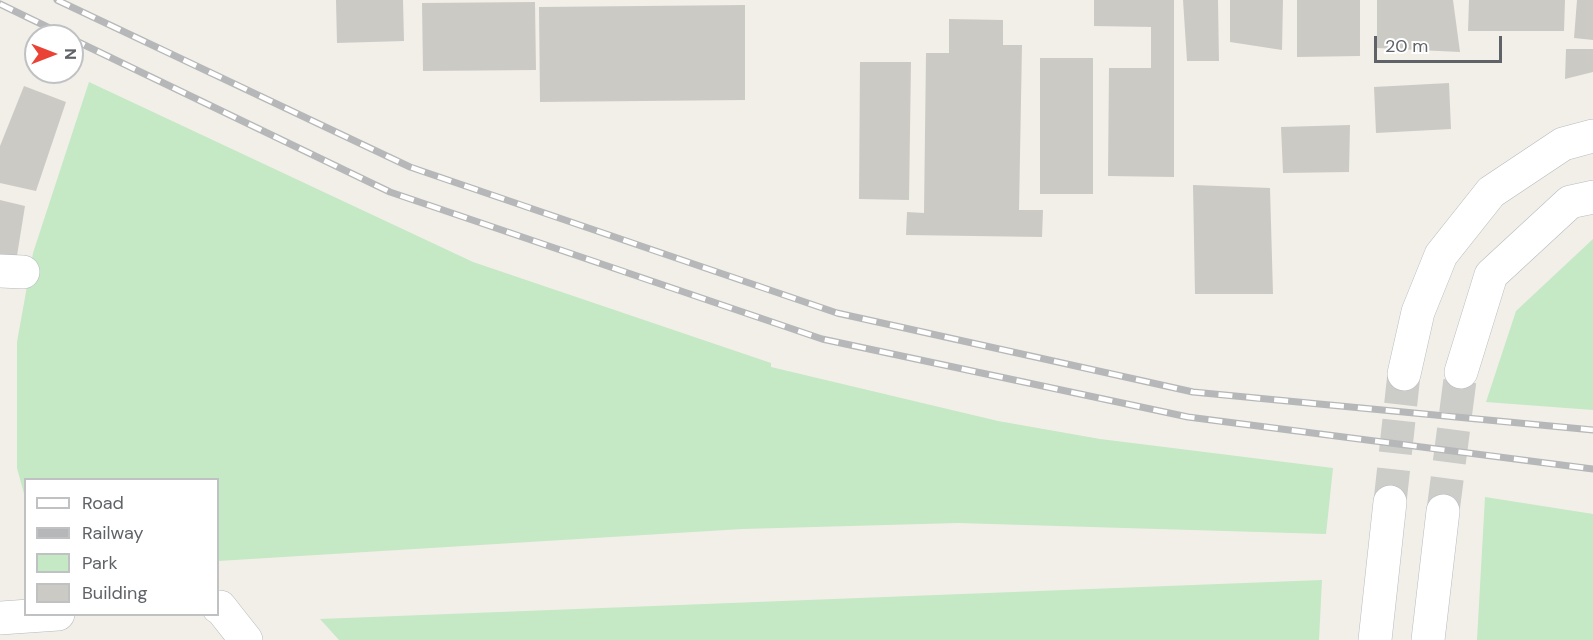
<!DOCTYPE html>
<html>
<head>
<meta charset="utf-8">
<style>
	body { margin:0 }
	#map { position:relative; width:1593px; height:640px; overflow:hidden; background:#f1efe8; font-family:"DM Sans",sans-serif }
	canvas { display:block }
	.legend { position:absolute; left:24px; top:478px; width:195px; height:138px; box-sizing:border-box; background:#fff; border:2px solid #bfc1c3; margin:0; padding:8px 10px; list-style:none; font-size:18px; color:#5f6368 }
	.legend li { display:flex; align-items:center; gap:12px; height:30px }
	.legend b { width:30px; border:2px solid #bfc1c3 }
	.north { position:absolute; left:24px; top:24px; width:60px; height:60px; box-sizing:border-box; background:#fff; border:2px solid #bfc1c3; border-radius:50%; rotate:90deg; font-size:16px; font-weight:700; line-height:24px; text-align:center; color:#5f6368 }
	.north::after { content:''; display:block; margin:auto; width:21px; height:27px; background:#ea4335; clip-path:polygon(50% 0,100% 100%,50% 72%,0 100%) }
	.scale { position:absolute; left:1374px; top:36px; width:128px; height:27px; box-sizing:border-box; border:3px solid #5f6368; border-top:0; padding-left:8px; font-size:18px; line-height:21px; white-space:nowrap; color:#5f6368; -webkit-text-stroke:4px #fff; paint-order:stroke }
</style>
</head>
<body>
<div id="map">
<canvas width="1593" height="640"></canvas>
<ul class="legend">
<li><b style="height:8px;background:#fff"></b>Road</li>
<li><b style="height:8px;background:#b6b7b8"></b>Railway</li>
<li><b style="height:16px;background:#c5e8c5"></b>Park</li>
<li><b style="height:16px;background:#cccac5"></b>Building</li>
</ul>
<div class="north">N</div>
<div class="scale">20 m</div>
</div>
<script>
const ctx = document.querySelector('canvas').getContext('2d');
ctx.lineJoin = 'round';
function fill(path, color) { ctx.fillStyle = color; ctx.fill(path, 'evenodd'); }
const poly = rows => new Path2D(rows.map(r => 'M' + r).join(''));
function strokePath(path, color, width, dash) { ctx.strokeStyle = color; ctx.lineWidth = width; ctx.lineCap = dash ? 'butt' : 'round'; ctx.setLineDash(dash || []); ctx.stroke(path); }
fill(poly([
	[89,82,473,262,771,363,771,367,998,421,1100,439,1333,468,1326,534,958,523,742,529,218,561,218,480,26,480,26,501,17,468,17,342,33,253],
	[1593,239,1593,410,1486,402,1516,311],
	[1485,497,1593,514,1593,640,1477,640],
	[1322,580,1319,640,339,640,320,619]
]), '#c5e8c5');
fill(poly([
	[336,0,403,0,404,41,337,43],
	[1094,0,1174,0,1174,177,1108,176,1109,68,1151,68,1151,27,1094,26],
	[1183,0,1218,0,1219,61,1187,61],
	[1230,0,1283,0,1282,50,1230,42],
	[1297,0,1360,0,1360,56,1297,57],
	[1377,0,1453,0,1460,52,1377,48],
	[1469,0,1565,0,1564,31,1468,31],
	[1577,0,1593,0,1593,40,1574,38],
	[535,2,536,70,423,71,422,3],
	[745,5,745,100,540,102,539,7],
	[949,19,1003,20,1003,45,1022,45,1019,210,1043,210,1042,237,906,235,907,212,924,213,926,53,949,53],
	[1566,49,1593,49,1593,72,1565,79],
	[1040,58,1093,58,1093,194,1040,194],
	[860,62,911,62,909,200,859,199],
	[1449,83,1451,129,1376,133,1374,87],
	[24,86,66,102,36,191,0,183,0,146],
	[1350,125,1349,172,1283,173,1281,127],
	[1193,185,1270,188,1273,294,1195,294],
	[0,200,25,206,15,268,0,266]
]), '#cccac5');
strokePath(poly([
	[1390,502,1404,374],
	[1443,511,1461,372]
]), '#ccccc8', 33, [33, 16]);
const street = poly([
	[0,271,23,272],
	[218,607,220,607,246,640],
	[0,618,58,614]
]);
const secondary = poly([
	[1461,372,1491,275,1570,202,1593,197],
	[1404,374,1418,312,1441,255,1491,192,1563,144,1593,136],
	[1375,640,1390,502],
	[1428,640,1443,511]
]);
strokePath(street, '#b5b8bc', 34);
strokePath(secondary, '#b6babf', 34);
strokePath(street, '#fff', 33);
strokePath(secondary, '#fff', 33);
const rail = poly([
	[57,0,410,167,837,313,1193,392,1593,430],
	[0,4,66,36],
	[72,39,390,192,822,339,1188,417,1593,469]
]);
strokePath(rail, '#b6b7b8', 7);
strokePath(rail, '#fff', 4.5, [14]);
</script>
</body>
</html>
